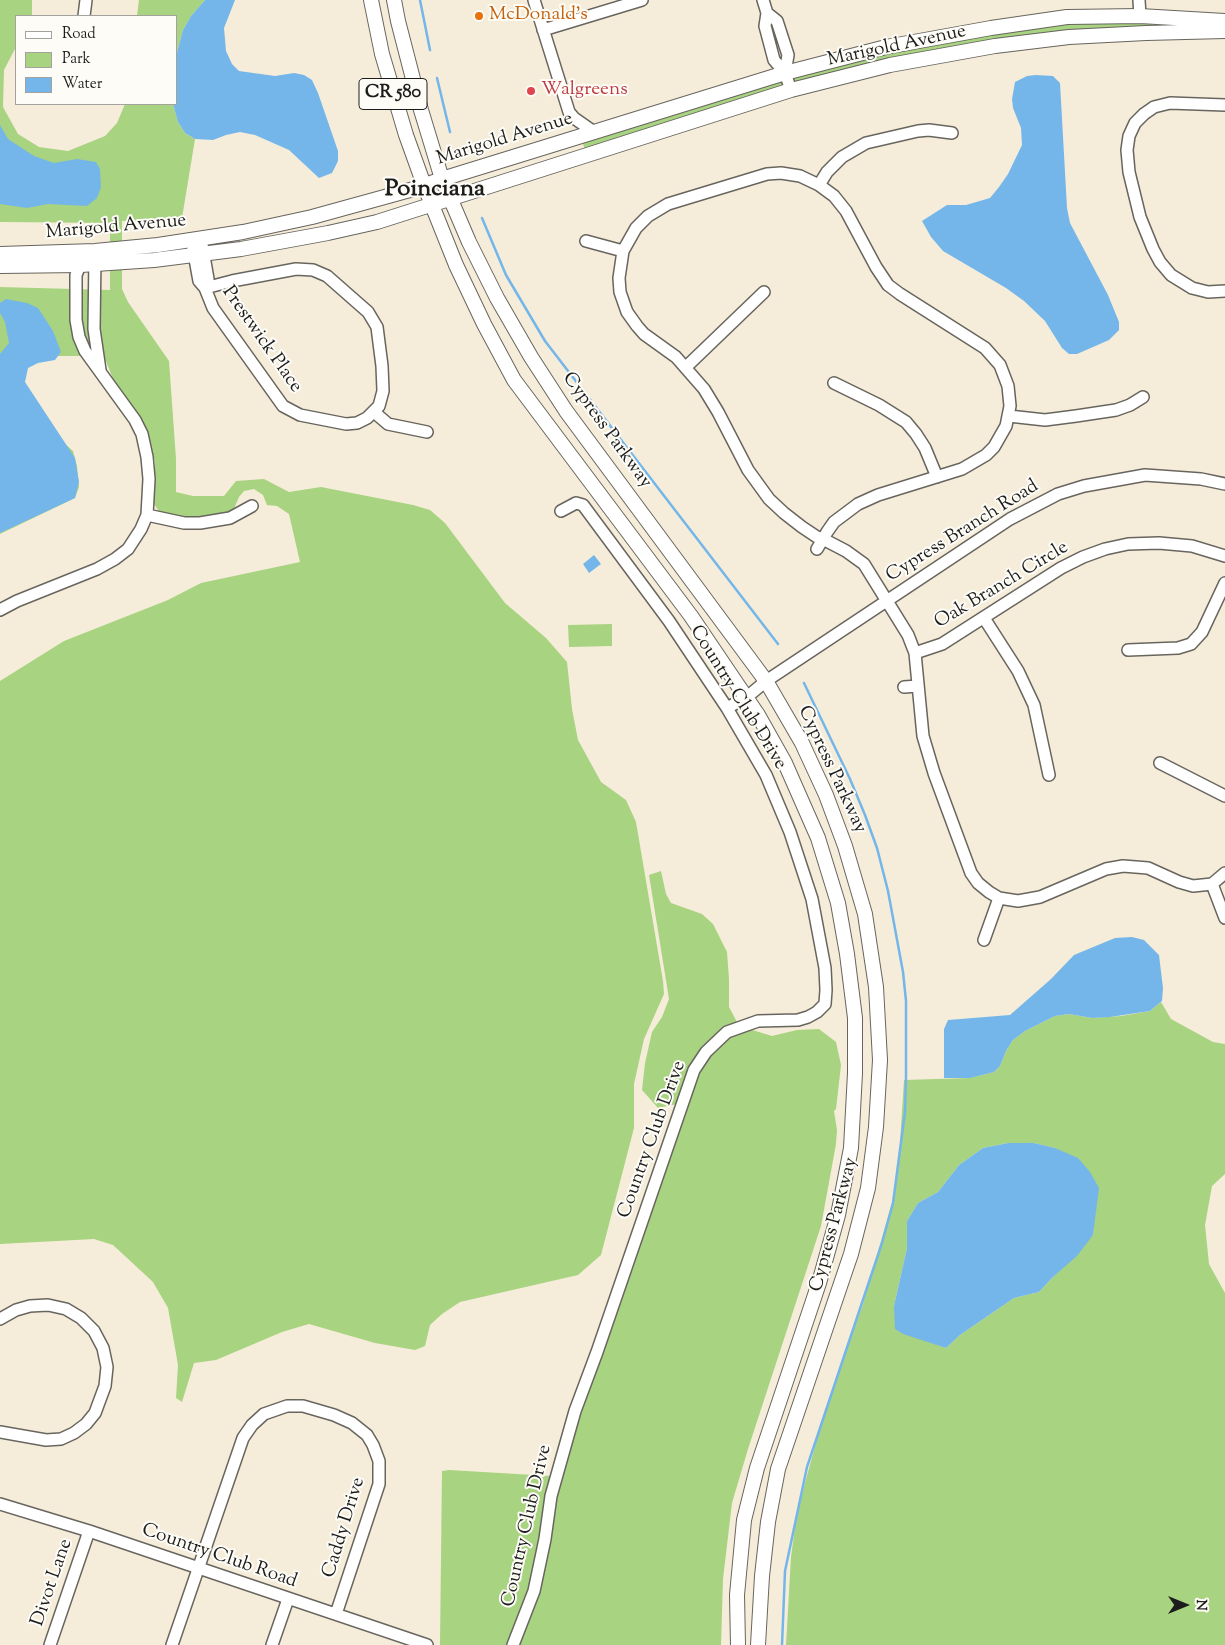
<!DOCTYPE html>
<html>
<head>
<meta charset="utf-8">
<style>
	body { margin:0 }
	#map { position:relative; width:1225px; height:1645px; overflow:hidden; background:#f5edda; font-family:"Sorts Mill Goudy",serif }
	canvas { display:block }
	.legend { position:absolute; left:15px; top:15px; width:162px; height:90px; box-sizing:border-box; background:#fdfcf7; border:1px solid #a3a29f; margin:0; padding:6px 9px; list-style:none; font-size:15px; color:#1c1c1c }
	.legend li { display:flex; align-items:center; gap:10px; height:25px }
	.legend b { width:25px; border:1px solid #a3a29f }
	.north { position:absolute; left:1160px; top:1580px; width:50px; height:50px; -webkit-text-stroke:4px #fdfcf7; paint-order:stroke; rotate:90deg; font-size:14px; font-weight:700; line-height:20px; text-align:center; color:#1c1c1c }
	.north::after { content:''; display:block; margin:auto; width:18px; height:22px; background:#1c1c1c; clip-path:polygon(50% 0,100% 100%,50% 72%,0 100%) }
</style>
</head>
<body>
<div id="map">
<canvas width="1225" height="1645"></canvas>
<ul class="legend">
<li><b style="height:6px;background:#fff"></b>Road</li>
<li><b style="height:14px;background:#a8d380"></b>Park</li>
<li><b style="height:14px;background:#74b6e9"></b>Water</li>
</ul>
<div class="north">N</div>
</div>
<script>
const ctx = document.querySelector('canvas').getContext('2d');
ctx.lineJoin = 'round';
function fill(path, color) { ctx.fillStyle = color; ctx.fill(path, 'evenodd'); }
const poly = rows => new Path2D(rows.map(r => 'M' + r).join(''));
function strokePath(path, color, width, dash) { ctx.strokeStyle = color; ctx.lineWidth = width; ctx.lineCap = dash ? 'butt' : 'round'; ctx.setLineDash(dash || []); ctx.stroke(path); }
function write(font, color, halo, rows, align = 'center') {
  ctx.font = font + ' "Sorts Mill Goudy",serif'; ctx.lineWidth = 4; ctx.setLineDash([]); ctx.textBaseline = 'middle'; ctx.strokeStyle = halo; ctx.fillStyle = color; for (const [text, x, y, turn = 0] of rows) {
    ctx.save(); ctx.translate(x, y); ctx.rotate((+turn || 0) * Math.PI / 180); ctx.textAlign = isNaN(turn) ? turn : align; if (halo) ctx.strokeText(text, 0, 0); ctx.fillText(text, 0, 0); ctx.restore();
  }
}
fill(poly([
	[0,0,32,0,32,16,16,16,16,47,4,70,3,107,18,134,39,147,68,151,105,136,117,123,125,104,173,104,178,122,185,133,195,139,182,218,122,221,122,289,128,302,169,361,176,459,176,492,193,496,224,496,236,481,264,479,289,492,321,487,413,505,430,510,445,523,505,603,546,638,567,662,572,709,578,740,601,782,626,800,636,822,663,981,664,994,644,1039,634,1084,634,1128,601,1255,578,1275,460,1302,442,1314,430,1325,425,1346,415,1350,375,1343,309,1324,282,1332,216,1360,194,1363,182,1402,176,1398,178,1365,168,1308,153,1282,113,1245,94,1239,0,1244,0,681,64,641,168,600,201,583,300,562,289,514,277,506,267,505,263,495,254,489,244,491,239,497,233,511,226,514,196,519,160,513,154,504,155,462,148,435,134,408,115,384,104,356,50,356,28,360,23,378,32,400,53,433,73,451,77,466,79,487,75,498,0,534,0,287,110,290,110,223,0,222],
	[139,0,205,0,191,16,183,30,176,56,176,16,137,16],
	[1067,21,1210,24,1146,29,794,85,791,76,887,51],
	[782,78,785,87,585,151,582,140],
	[612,624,612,646,569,647,568,625],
	[661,871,666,894,671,903,702,914,713,924,727,952,729,979,729,1007,738,1024,726,1028,677,1104,658,1108,642,1090,645,1063,652,1032,662,1017,669,999,649,875],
	[1161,1002,1171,1019,1213,1042,1225,1044,1225,1174,1212,1186,1205,1225,1209,1264,1225,1293,1225,1645,786,1645,791,1557,797,1512,825,1410,863,1304,893,1199,900,1143,904,1080,969,1078,982,1075,994,1072,1000,1066,1006,1051,1013,1040,1025,1031,1055,1016,1069,1014,1092,1018,1121,1016,1150,1011],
	[1008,1143,1034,1143,1055,1148,1094,1221,1093,1235,1039,1292,1014,1298,960,1335,946,1348,928,1341,894,1306,907,1248,907,1221,918,1203,938,1192,959,1165,983,1148],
	[749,1029,772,1036,797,1030,819,1029,836,1042,841,1065,836,1109,834,1111,837,1130,836,1144,821,1226,748,1449,732,1503,723,1579,721,1645,517,1645,555,1496,581,1409,699,1072,710,1054,730,1036],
	[449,1470,551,1476,530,1590,508,1645,440,1645,442,1471]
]), '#a8d380');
fill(poly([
	[205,0,235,0,224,28,226,51,232,64,239,71,275,76,294,73,304,75,312,80,318,93,338,151,338,161,332,173,319,178,289,150,255,135,240,132,226,135,213,140,195,139,185,133,178,122,173,104,176,104,176,56,183,30,191,16],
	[1036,75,1053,76,1060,83,1067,208,1070,223,1108,295,1119,322,1119,330,1109,340,1077,354,1069,354,1062,348,1045,321,1024,301,1006,288,943,251,931,237,922,221,947,205,966,205,990,198,999,187,1008,174,1022,145,1021,128,1013,108,1012,99,1015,82,1027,76],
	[0,125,8,139,34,156,54,163,77,159,96,162,100,169,101,187,97,198,87,206,48,204,27,208,0,204],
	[6,299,27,303,38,308,53,331,61,352,55,360,38,363,28,368,25,382,75,458,79,482,75,498,0,533,0,354,9,343,5,322,0,313,0,303],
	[594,555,601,564,589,573,583,564],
	[1132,937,1144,940,1159,955,1163,988,1162,1001,1150,1011,1110,1017,1092,1018,1069,1014,1055,1016,1025,1031,1013,1040,1006,1051,1000,1066,994,1072,970,1078,944,1078,944,1029,948,1020,1010,1015,1051,979,1074,955,1115,938],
	[1008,1143,1034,1143,1055,1148,1078,1158,1090,1172,1099,1188,1093,1235,1077,1256,1053,1277,1039,1292,1014,1298,960,1335,946,1348,903,1334,895,1329,894,1306,907,1248,907,1221,918,1203,938,1192,959,1165,983,1148]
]), '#74b6e9');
strokePath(poly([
	[420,0,430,50],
	[437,78,450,132],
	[482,218,506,275,545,341,778,644],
	[782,1645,785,1571,807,1467,882,1243,893,1203,905,1112,906,1077,906,1001,903,972,888,891,877,848,865,815,850,779,804,683]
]), '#74b6e9', 2.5);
const minor = poly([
	[534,0,569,112,574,118,594,132],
	[763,0,767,13,765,26,774,60,785,73,791,90],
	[1139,0,1140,16],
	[767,13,777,21,788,55,785,73],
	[84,16,86,0],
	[543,30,642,0],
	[1225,105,1170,103,1154,107,1144,114,1135,123,1129,136,1127,150,1129,172,1140,217,1153,249,1160,262,1171,275,1192,288,1208,292,1225,291],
	[819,185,827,172,842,157,866,143,918,131,929,130,952,133],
	[201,239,208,279,205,288],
	[586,241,623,251],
	[193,248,199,281,205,288,213,308,283,406,300,415,346,424,357,423,367,418,379,406,383,391,382,366,377,327,368,312,327,276,313,270,296,269,232,281,205,288],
	[95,256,94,329,100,370],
	[686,367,764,292],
	[834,383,879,405,906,422,916,434,925,448,937,477],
	[374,412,388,424,427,432],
	[1009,416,1045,420,1076,416,1116,410,1130,405,1143,397],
	[147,515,184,523,200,523,230,518,252,506],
	[817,549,823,539,827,532,834,522,858,504,878,495,962,469,986,455,994,447,1006,426,1010,406,1008,386,1000,365,985,348,900,294,888,285,876,267,846,211,834,196,819,185,800,176,781,173,767,174,668,204,648,216,636,228,623,251,619,278,620,292,627,312,637,326,644,334,676,357,704,389,718,412,748,470,769,499,784,513,802,527,817,537,823,539,846,551,864,564,908,635,915,653,923,736,934,773,971,873,978,883,989,892,999,898,1018,901,1040,897,1106,869,1123,866,1148,868,1179,882,1193,886,1212,884,1225,873],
	[0,610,17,601,97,569,115,559,128,549,141,529,147,515,149,479,147,457,142,434,135,420,85,351,79,337,76,320,76,275,83,258],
	[984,618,1018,671,1034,705,1049,775],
	[1128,650,1178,648,1191,644,1202,632,1225,583],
	[915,653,942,644,1061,568,1083,557,1105,549,1128,544,1159,543,1192,546,1225,556],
	[904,687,918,686],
	[727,708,747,697,766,681,1010,519,1058,494,1084,486,1145,475,1201,479,1225,484],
	[1160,763,1225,796],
	[1212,884,1225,918],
	[984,940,999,898],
	[0,1319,16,1310,30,1306,48,1305,66,1309,81,1318,94,1331,103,1348,107,1367,105,1386,95,1413,86,1424,74,1433,61,1439,46,1440,0,1432],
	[0,1504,89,1531,427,1645],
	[50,1645,89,1531],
	[172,1645,243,1438,252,1425,264,1414,287,1406,303,1406,334,1415,352,1423,367,1435,373,1445,379,1461,379,1484,336,1614],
	[272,1645,288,1599],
	[513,1645,534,1591,545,1539,551,1496,575,1411,597,1352,694,1070,706,1052,727,1032,758,1021,798,1020,808,1017,817,1012,825,1004,826,990,825,968,812,899,790,832,766,775,727,708,669,621,583,505,576,503,561,511]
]);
const major = poly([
	[371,0,382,54,406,135,424,185,456,265,484,324,514,380,691,616,758,715,785,763,818,838,838,903,847,954,855,1018,855,1073,851,1148,838,1215,819,1283,757,1468,744,1520,737,1595,738,1645],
	[394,0,398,21,421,110,442,179,469,242,497,298,531,357,566,411,766,681,802,743,826,795,845,846,865,914,876,987,880,1060,876,1127,868,1188,851,1254,778,1469,768,1522,762,1576,758,1645],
	[0,254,95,251,158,245,243,232,312,217,410,190,442,179,785,73,886,47,991,28,1067,17,1140,16,1225,21],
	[0,266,81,265,154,260,241,249,328,233,377,222,791,90,890,65,995,46,1069,37,1146,33,1225,31]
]);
strokePath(minor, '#68655e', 14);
strokePath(major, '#68655e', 16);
strokePath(minor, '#fff', 11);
strokePath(major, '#fff', 14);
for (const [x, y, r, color] of [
	[479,16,5,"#e8710a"],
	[531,91,5,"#e0444e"]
]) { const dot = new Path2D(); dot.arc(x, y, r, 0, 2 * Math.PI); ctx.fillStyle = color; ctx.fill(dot); strokePath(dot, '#fdfcf7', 2); }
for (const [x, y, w] of [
	[393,94,68]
]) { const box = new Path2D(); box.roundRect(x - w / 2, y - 15.5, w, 31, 4); ctx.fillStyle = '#fdfcf7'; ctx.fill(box); strokePath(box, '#1c1c1c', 1); }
write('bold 18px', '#1c1c1c', null, [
	["CR 580",393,94]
]);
write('19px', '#c56008', '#fdfcf7', [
	["McDonald's",489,16]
], 'left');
write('19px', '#1c1c1c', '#fdfcf7', [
	["Marigold Avenue",897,47,-12],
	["Marigold Avenue",505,140,-17],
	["Marigold Avenue",116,228,-5],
	["Prestwick Place",261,340,55],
	["Cypress Parkway",606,431,54],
	["Cypress Branch Road",963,532,-32],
	["Oak Branch Circle",1002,586,-31],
	["Country Club Drive",737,698,58],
	["Cypress Parkway",831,770,65],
	["Country Club Drive",653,1140,-70],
	["Cypress Parkway",835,1225,-75],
	["Country Club Drive",528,1526,-77],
	["Caddy Drive",345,1528,-73],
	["Country Club Road",219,1557,19],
	["Divot Lane",53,1583,-71]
]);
write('19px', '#be3a42', '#fdfcf7', [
	["Walgreens",541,91]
], 'left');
write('bold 24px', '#1c1c1c', '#fdfcf7', [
	["Poinciana",435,191]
]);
</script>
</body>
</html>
